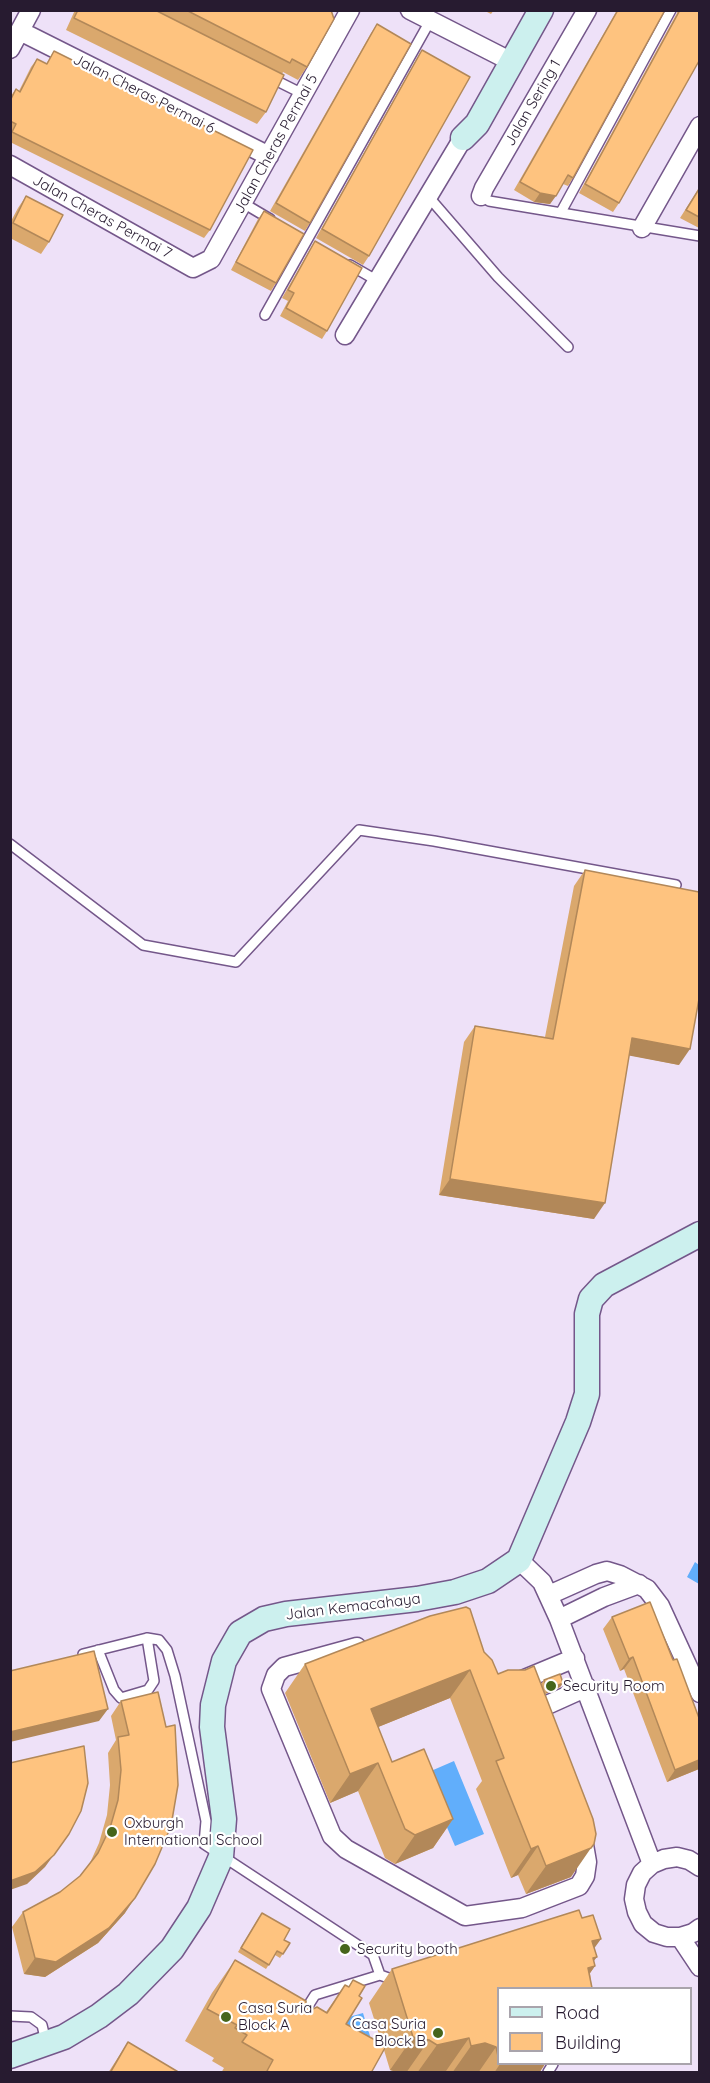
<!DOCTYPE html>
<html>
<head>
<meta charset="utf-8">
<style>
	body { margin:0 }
	#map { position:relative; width:710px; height:2083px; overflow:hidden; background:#eee1f8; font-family:Quicksand,sans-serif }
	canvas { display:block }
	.frame { position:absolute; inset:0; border:12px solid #271b30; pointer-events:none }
	.legend { position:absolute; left:497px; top:1987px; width:195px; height:78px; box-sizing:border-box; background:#fff; border:2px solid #a9a4ac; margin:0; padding:8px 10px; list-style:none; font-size:18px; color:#271b30 }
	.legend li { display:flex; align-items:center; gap:12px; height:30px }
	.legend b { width:30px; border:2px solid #a9a4ac }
</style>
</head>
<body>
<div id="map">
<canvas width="710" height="2083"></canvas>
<div class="frame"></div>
<ul class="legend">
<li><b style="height:8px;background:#ccf0ee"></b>Road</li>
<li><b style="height:16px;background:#fec37f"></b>Building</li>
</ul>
</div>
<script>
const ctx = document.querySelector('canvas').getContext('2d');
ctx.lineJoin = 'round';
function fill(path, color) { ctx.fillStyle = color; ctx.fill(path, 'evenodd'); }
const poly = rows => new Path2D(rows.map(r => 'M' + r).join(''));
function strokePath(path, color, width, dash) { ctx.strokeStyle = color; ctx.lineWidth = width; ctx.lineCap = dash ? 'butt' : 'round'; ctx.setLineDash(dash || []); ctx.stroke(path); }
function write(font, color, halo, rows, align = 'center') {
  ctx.font = font + ' Quicksand,sans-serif'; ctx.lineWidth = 4.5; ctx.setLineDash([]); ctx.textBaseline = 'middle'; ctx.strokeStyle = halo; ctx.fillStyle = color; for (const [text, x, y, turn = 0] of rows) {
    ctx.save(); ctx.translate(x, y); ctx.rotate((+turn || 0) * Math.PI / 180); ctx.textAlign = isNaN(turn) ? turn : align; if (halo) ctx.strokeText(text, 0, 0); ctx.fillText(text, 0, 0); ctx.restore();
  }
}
fill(poly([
	[695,1562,699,1565,699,1584,687,1577],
	[454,1761,484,1834,455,1846,424,1774],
	[363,2013,370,2036,344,2043,342,2019]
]), '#61aefb');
const lane = poly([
	[271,78,303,94],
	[427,195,498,277,568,347],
	[481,196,489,201,700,236],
	[243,203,270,219],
	[561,212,671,10],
	[350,265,376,280],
	[265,315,430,21],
	[10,844,143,945,236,962,359,830,434,841,676,885],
	[98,1650,114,1690,121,1698,148,1690,154,1681,147,1638],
	[83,1654,147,1638,159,1640,167,1650,175,1676,206,1821,204,1844,373,1955,380,1975,397,1981],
	[10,2016,31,2017,42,2025,46,2042],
	[301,2017,315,1995,380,1975],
	[548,2072,553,2064]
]);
const street = poly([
	[410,10,512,62],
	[20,31,269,156],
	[10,49,31,10],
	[10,165,193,268,211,259,350,10],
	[481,196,484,188,587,10],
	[642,228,700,126],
	[345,335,463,138],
	[519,1560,542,1582,559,1619,652,1864],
	[549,1595,596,1574,607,1571,620,1575,647,1589,660,1606,700,1693],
	[559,1619,604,1597,639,1584],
	[357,1647,284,1667,276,1675,271,1689,332,1836,346,1849,465,1916,522,1908,579,1886,585,1876,587,1862,582,1833],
	[515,1683,575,1658],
	[536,1710,587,1687],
	[700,1867,689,1860,677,1857,664,1859,652,1864,642,1873,636,1885,634,1899,637,1912,643,1924,654,1933,667,1937,680,1937,693,1933,700,1928],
	[680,1937,700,1967]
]);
const secondary = poly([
	[463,138,477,124,541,10],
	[10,2056,64,2037,99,2016,128,1994,172,1949,199,1908,221,1857,224,1819,212,1727,213,1705,224,1661,240,1633,264,1619,286,1614,417,1599,455,1592,488,1581,519,1560,578,1422,587,1394,587,1314,591,1299,604,1285,700,1234]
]);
strokePath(lane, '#74578a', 12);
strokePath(street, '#74578a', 21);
strokePath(secondary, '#74578a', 27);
strokePath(lane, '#fff', 9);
strokePath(street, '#fff', 18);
strokePath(secondary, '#ccf0ee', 24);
fill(poly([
	[75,10,331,10,307,67,298,80,283,72,266,112,257,124,66,30],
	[483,10,494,10,491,14],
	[617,10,665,10,573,178,568,186,563,184,550,204,534,202,514,190],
	[677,10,699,10,619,203,613,212,579,193,677,13],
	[377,24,310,223,305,231,270,211,371,33],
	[422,50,369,256,363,265,316,238,417,58],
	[54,51,210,230,204,238,10,142,10,97,16,89,19,91,31,67,37,59,46,64],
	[699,188,699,228,680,218],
	[26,196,49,242,41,254,10,238,10,223,18,208],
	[264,211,276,283,271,291,231,270,258,219],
	[315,241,327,331,322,339,280,316,288,301,282,298,310,249],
	[585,870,679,1065,629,1055,594,1219,439,1195,464,1042,475,1026,545,1037,574,886],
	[612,1617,673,1660,699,1769,667,1782,624,1669,620,1671,603,1629],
	[484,1652,498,1674,541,1684,544,1680,563,1683,560,1687,545,1694,571,1877,526,1894,518,1875,511,1878,476,1789,482,1781,450,1698,378,1727,392,1762,453,1819,433,1848,395,1864,385,1858,358,1791,330,1803,285,1693,305,1664],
	[158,1692,125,1913,98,1943,45,1977,24,1974,12,1927,23,1912,60,1892,80,1876,89,1865,99,1843,107,1815,110,1785,108,1753,116,1740,111,1716,121,1701],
	[259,1917,284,1940,290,1943,280,1958,275,1955,266,1969,238,1952],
	[582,1918,594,1948,594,1962,595,1966,590,1973,592,1989,498,1989,498,2064,545,2064,539,2073,446,2073,446,2071,440,2073,400,2073,390,2070,384,2050,371,2073,221,2073,224,2068,212,2061,214,2058,185,2041,212,1993,235,1960,311,2010,326,2012,345,1985,348,1987,353,1980,359,1996,346,2024,382,2044,369,2003,392,1969],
	[128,2042,180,2073,108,2073]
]), '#daa86d');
fill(poly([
	[540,193,556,196,550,204,534,202],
	[632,1038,690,1049,679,1065,621,1054],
	[450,1179,605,1203,594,1219,439,1195],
	[633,1657,624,1669,620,1671,629,1659],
	[470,1670,450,1698,351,1738,371,1709],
	[563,1683,560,1687,545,1694,548,1690],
	[108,1709,99,1721,10,1742,10,1732],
	[699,1760,699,1769,667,1782,675,1770],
	[378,1763,358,1791,330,1803,350,1774],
	[453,1819,433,1848,395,1864,415,1835],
	[69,1834,45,1867,27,1884,10,1890,10,1881],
	[538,1846,518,1875,511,1878,531,1849],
	[591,1848,571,1877,526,1894,546,1866],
	[135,1898,125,1913,98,1943,45,1977,24,1974,35,1958],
	[601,1939,577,1972,592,1941],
	[597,1957,589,1967,595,1966,579,1989,593,1958],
	[413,2037,429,2040,406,2073,400,2073,390,2070],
	[469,2038,446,2071,440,2073,417,2073,437,2045],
	[485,2043,496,2047,478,2073,452,2073,471,2046],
	[500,2064,545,2064,539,2073,494,2073]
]), '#b28859');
const building = poly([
	[78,10,155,10,284,75,266,112,74,18,78,10],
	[186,10,331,10,334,19,307,67,292,59,290,63,186,10],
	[618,10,665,10,573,178,568,175,556,196,540,193,520,182,618,10],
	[680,10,699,10,699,61,619,203,585,184,680,10],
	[377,24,411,44,310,223,276,203,377,24],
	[422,50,470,77,369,256,322,229,422,50],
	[54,51,253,150,210,230,12,132,16,124,10,121,10,101,16,89,20,92,37,59,47,64,54,51],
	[699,189,699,217,686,210,699,189],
	[26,196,63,215,49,242,13,223,26,196],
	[264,211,304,234,276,283,236,262,264,211],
	[315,241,362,268,327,331,286,308,294,293,288,290,315,241],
	[585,870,699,892,699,999,690,1049,632,1038,605,1203,450,1179,475,1026,553,1039,585,870],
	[650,1602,673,1660,677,1659,699,1718,699,1760,675,1770,633,1657,629,1659,612,1617,650,1602],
	[466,1607,470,1609,484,1652,492,1660,498,1674,508,1670,525,1670,534,1666,593,1819,596,1834,594,1844,591,1848,546,1866,538,1846,531,1849,496,1761,504,1758,470,1670,371,1709,392,1762,424,1749,453,1819,415,1835,405,1829,378,1763,350,1774,305,1664,430,1616,466,1607],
	[94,1651,108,1709,10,1732,10,1671,94,1651],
	[560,1674,563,1683,548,1690,544,1680,560,1674],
	[158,1692,166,1727,175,1725,178,1785,171,1826,155,1864,135,1898,109,1928,56,1962,35,1958,23,1912,60,1892,80,1876,98,1853,110,1828,118,1800,121,1770,118,1737,129,1735,121,1701,158,1692],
	[84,1746,88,1783,81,1811,69,1834,54,1855,35,1872,10,1881,10,1763,84,1746],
	[579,1910,582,1918,593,1915,601,1939,592,1941,597,1957,593,1958,595,1966,588,1968,592,1988,498,1989,498,2056,496,2047,485,2043,471,2046,469,2038,437,2045,429,2040,413,2037,392,1969,579,1910],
	[262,1913,290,1929,284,1940,290,1943,283,1954,277,1951,269,1965,241,1948,262,1913],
	[235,1960,306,2001,306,2007,311,2010,317,2007,327,2013,345,1985,349,1987,353,1980,365,1986,359,1996,362,1998,346,2024,386,2046,371,2073,271,2073,267,2071,273,2060,242,2042,247,2035,235,2028,237,2025,207,2009,235,1960],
	[128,2042,180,2073,110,2073,128,2042]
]);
fill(building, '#fec37f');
strokePath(building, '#b28859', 1.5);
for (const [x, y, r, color] of [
	[551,1686,6,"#46651b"],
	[112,1832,6,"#46651b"],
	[345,1949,6,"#46651b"],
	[226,2017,6,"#46651b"],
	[438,2033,6,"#46651b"]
]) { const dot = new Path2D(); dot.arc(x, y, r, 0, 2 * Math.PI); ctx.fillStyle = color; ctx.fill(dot); strokePath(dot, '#fff', 2); }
write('15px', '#271b30', '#fff', [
	["Jalan Cheras Permai 6",144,94,27],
	["Jalan Sering 1",533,103,-60],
	["Jalan Cheras Permai 5",276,144,-61],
	["Jalan Cheras Permai 7",102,217,29],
	["Jalan Kemacahaya",353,1607,-7]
]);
write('15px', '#271b30', '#fff', [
	["Security Room",563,1686],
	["Oxburgh",124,1823],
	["International School",124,1840],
	["Security booth",357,1949],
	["Casa Suria",238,2008],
	["Block A",238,2025],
	["Casa Suria",426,2024,"right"],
	["Block B",426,2041,"right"]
], 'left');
</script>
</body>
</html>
